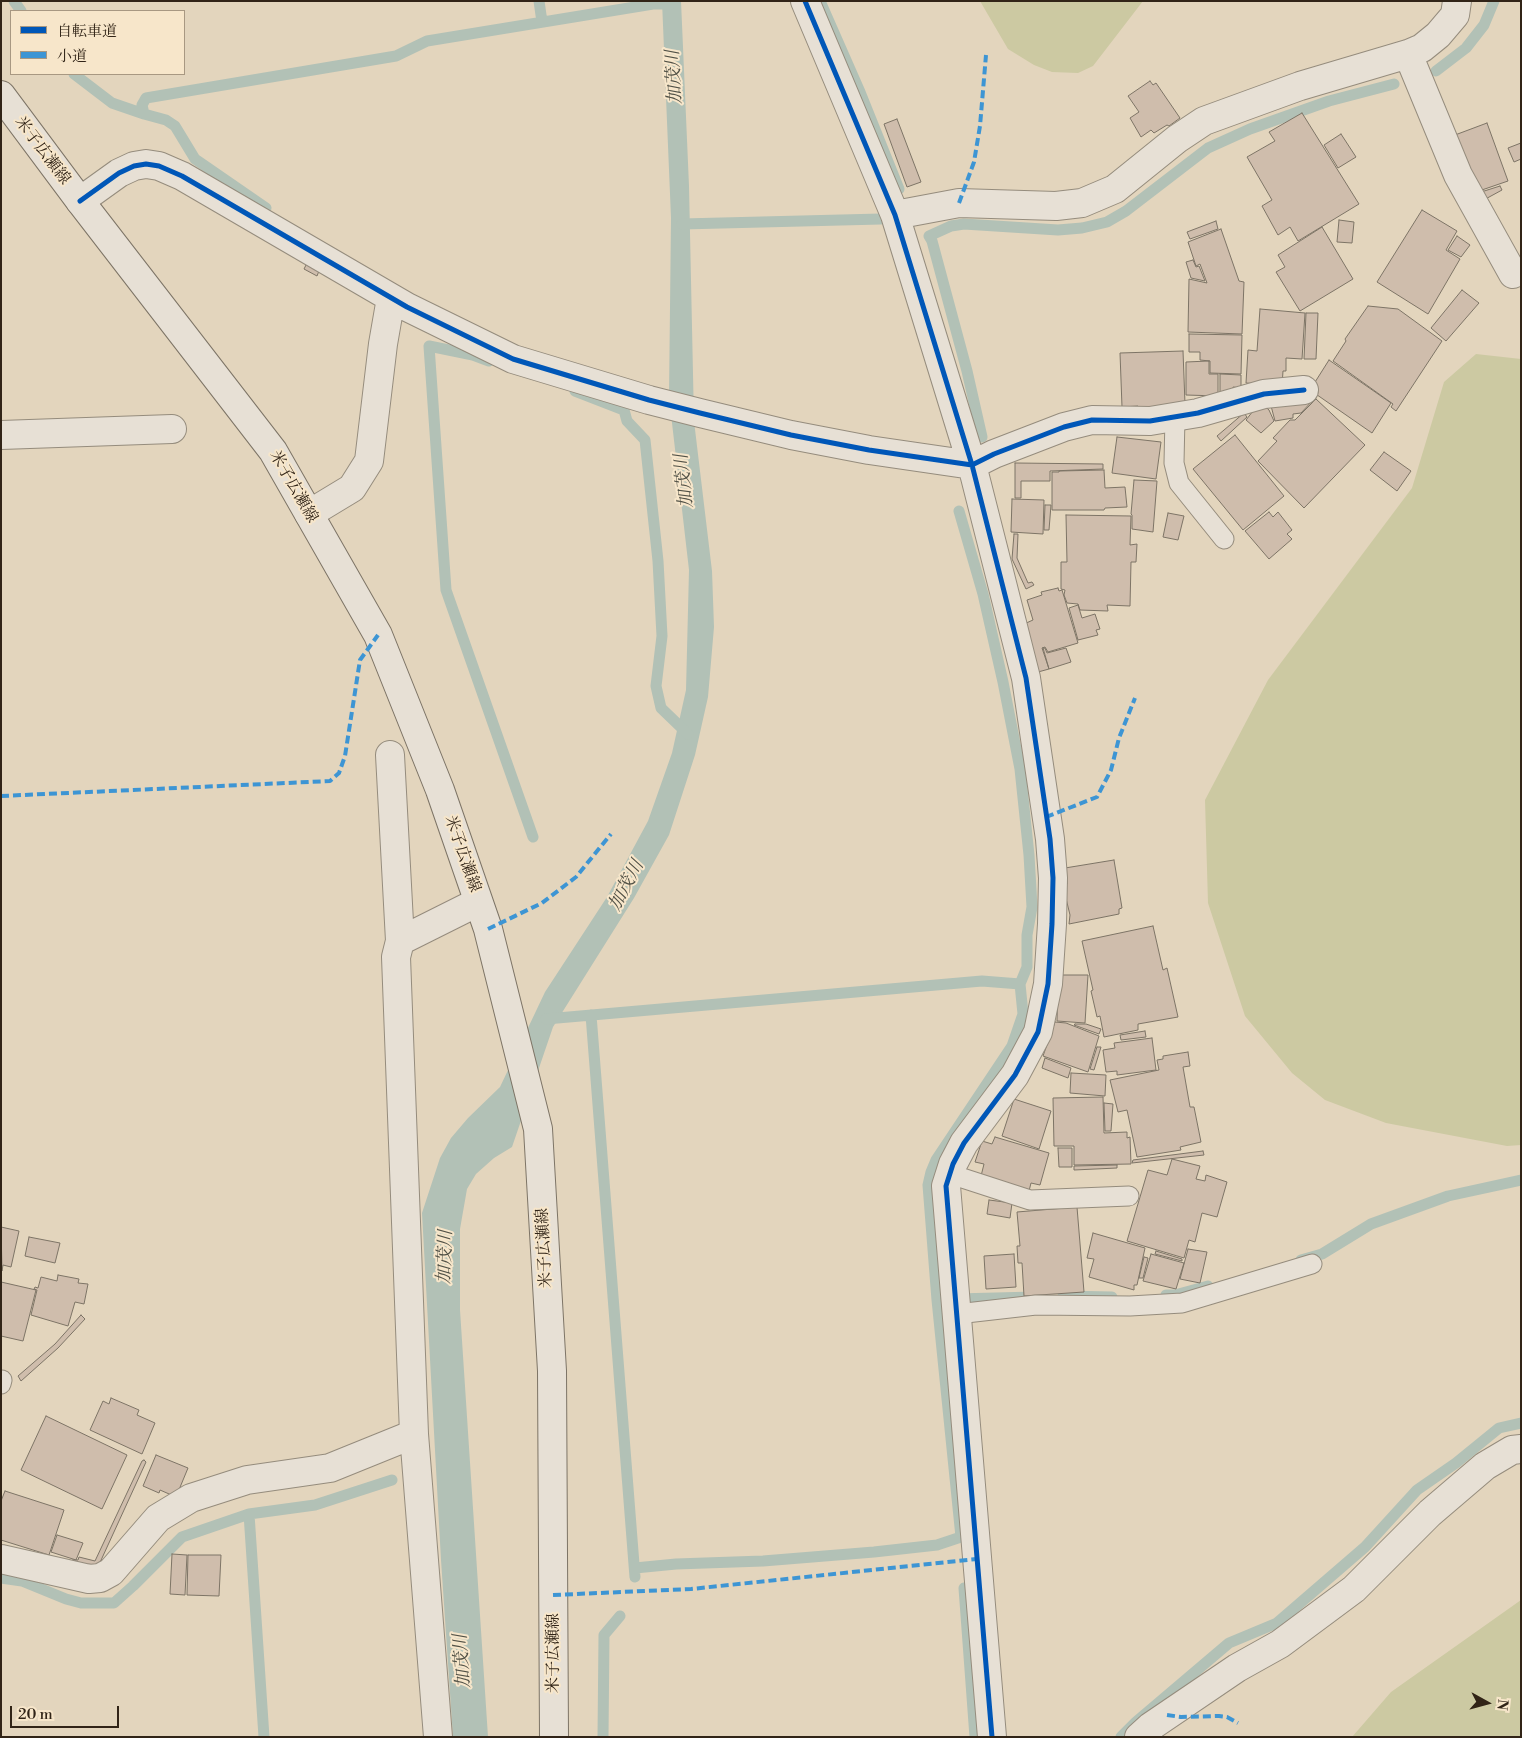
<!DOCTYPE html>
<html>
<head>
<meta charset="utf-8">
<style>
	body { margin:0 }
	#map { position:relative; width:1522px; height:1738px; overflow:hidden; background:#e3d5bd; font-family:"Libre Bodoni","Noto Serif JP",serif }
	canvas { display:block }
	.frame { position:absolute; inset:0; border:2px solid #312417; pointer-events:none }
	.legend { position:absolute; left:10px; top:10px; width:175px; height:65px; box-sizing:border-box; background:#f7e6ca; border:1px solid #a89882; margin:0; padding:6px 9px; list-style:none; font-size:15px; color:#312417 }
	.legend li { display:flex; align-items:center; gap:10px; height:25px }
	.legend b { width:25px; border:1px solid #a89882 }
	.north { position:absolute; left:1462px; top:1678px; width:50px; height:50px; -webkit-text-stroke:4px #f7e6ca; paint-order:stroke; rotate:97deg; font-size:14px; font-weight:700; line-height:20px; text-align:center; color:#312417 }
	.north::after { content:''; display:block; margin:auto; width:18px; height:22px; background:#312417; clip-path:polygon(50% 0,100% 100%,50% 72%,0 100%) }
	.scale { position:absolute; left:10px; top:1706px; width:109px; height:22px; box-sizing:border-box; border:2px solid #312417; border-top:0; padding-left:6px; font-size:15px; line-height:18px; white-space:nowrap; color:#312417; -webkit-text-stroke:4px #f7e6ca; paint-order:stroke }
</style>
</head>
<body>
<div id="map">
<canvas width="1522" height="1738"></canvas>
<div class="frame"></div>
<ul class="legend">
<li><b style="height:6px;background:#0057b8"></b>自転車道</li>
<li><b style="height:6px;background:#3d95d4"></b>小道</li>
</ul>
<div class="north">N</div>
<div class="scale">20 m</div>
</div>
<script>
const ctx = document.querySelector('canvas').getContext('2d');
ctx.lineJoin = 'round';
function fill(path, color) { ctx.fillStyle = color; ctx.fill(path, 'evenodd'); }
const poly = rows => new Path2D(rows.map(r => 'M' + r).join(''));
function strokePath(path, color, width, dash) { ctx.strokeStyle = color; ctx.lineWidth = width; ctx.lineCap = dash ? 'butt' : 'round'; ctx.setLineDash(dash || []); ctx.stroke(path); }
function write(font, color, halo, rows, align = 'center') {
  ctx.font = font + ' "Libre Bodoni","Noto Serif JP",serif'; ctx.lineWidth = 4; ctx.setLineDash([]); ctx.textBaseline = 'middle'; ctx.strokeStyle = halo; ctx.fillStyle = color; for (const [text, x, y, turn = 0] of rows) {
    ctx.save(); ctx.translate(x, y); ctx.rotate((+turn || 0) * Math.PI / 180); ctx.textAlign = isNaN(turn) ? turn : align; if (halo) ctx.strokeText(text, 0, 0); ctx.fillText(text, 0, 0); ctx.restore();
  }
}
fill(poly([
	[980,1,1143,1,1093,66,1078,73,1052,72,1034,65,1008,49],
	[1476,354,1521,359,1521,1145,1507,1146,1386,1123,1325,1100,1292,1073,1245,1016,1208,903,1205,800,1268,680,1412,488,1444,382],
	[1521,1600,1521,1737,1352,1737,1391,1692]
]), '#ccc9a2');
fill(poly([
	[662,1,681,1,689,186,694,421,712,571,714,627,708,697,695,755,669,835,634,898,553,1027,512,1147,494,1158,476,1174,467,1189,460,1229,460,1310,488,1737,453,1737,441,1560,422,1213,440,1158,451,1138,468,1118,500,1087,545,992,607,897,648,821,672,753,686,690,689,570,669,397,671,218]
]), '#b2c1b6');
strokePath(poly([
	[14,1,21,11],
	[539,1,542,22],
	[820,1,860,92,899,189],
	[1436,71,1466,48,1484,25,1494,1],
	[74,74,112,103,144,114,142,105,146,98,396,56,427,41,653,4,671,4],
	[144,114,166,120,175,126,195,159,266,208],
	[682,224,881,219],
	[489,361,473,355,429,346,446,590,533,837],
	[575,391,624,410,627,421,645,440,658,561,662,636,656,686,661,708,688,734],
	[982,437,967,371,932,241,929,236,951,226,964,224,1058,230,1082,228,1107,222,1126,211,1208,148,1250,129,1329,101,1394,84],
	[591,1015,635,1577],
	[546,1019,982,981,1020,984],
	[1301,1260,1322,1254,1371,1224,1448,1196,1521,1180],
	[1166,1295,1175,1295,1208,1286],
	[1063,1296,1112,1297],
	[956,1299,1035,1297],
	[249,1514,264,1737],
	[635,1568,676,1564,763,1561,874,1552,937,1545,961,1537,937,1300,928,1185,931,1172,936,1160,1012,1046,1023,1014,1020,984,1027,967,1027,935,1032,907,1029,855,1020,769,1003,682,983,594,959,511],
	[1,1578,22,1581,66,1599,81,1603,114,1603,133,1586,182,1537,249,1514,315,1505,392,1480],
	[964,1588,975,1737],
	[603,1737,604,1635,620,1616],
	[1121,1737,1136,1722,1229,1643,1277,1623,1365,1547,1417,1490,1456,1463,1499,1428,1521,1423]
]), '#b2c1b6', 11);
const building = poly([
	[1150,81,1153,85,1156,83,1180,118,1169,126,1167,125,1154,133,1151,130,1141,137,1130,118,1139,112,1128,96,1150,81],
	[1302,113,1359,204,1298,241,1290,227,1278,235,1262,206,1272,200,1247,157,1275,141,1269,132,1302,113],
	[897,119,921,182,907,187,884,124,897,119],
	[1487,123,1508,181,1476,192,1455,135,1487,123],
	[1341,134,1356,157,1338,168,1324,145,1341,134],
	[1521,143,1521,159,1514,162,1508,148,1521,143],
	[1500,186,1502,190,1480,202,1478,193,1500,186],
	[1422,210,1457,231,1446,250,1460,259,1428,314,1377,282,1422,210],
	[1339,220,1354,222,1352,243,1337,242,1339,220],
	[1216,221,1218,229,1190,239,1187,232,1216,221],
	[1322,227,1353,279,1300,311,1276,272,1285,267,1278,255,1322,227],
	[1221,229,1239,281,1244,282,1242,334,1188,332,1189,279,1207,283,1200,264,1196,266,1188,242,1221,229],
	[1457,236,1470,245,1461,257,1448,250,1457,236],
	[309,259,321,266,317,276,304,269,309,259],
	[1193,260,1196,267,1199,266,1205,281,1191,278,1186,262,1193,260],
	[1462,290,1479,303,1446,341,1431,328,1462,290],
	[1368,306,1398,309,1442,341,1396,411,1391,407,1393,404,1333,361,1346,341,1345,339,1368,306],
	[1260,309,1305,313,1302,359,1286,358,1286,371,1283,371,1282,386,1246,383,1248,350,1257,351,1260,309],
	[1306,313,1318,313,1316,359,1304,359,1306,313],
	[1189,334,1242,335,1241,374,1210,373,1210,361,1200,360,1200,352,1189,352,1189,334],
	[1183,351,1185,404,1139,409,1138,406,1122,407,1120,353,1183,351],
	[1329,360,1391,403,1372,433,1310,390,1329,360],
	[1209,361,1209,374,1218,374,1218,396,1186,395,1186,362,1209,361],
	[1220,374,1241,375,1241,388,1233,387,1233,390,1220,394,1220,374],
	[1314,395,1315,398,1301,413,1293,414,1293,418,1275,421,1270,402,1314,395],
	[1316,399,1365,445,1304,508,1258,461,1277,441,1273,438,1290,420,1295,420,1316,399],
	[1260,402,1269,410,1274,421,1261,433,1246,420,1260,402],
	[1244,413,1247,417,1221,441,1217,436,1244,413],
	[1235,435,1284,496,1243,530,1193,469,1235,435],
	[1117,437,1161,442,1156,479,1112,473,1117,437],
	[1384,452,1411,471,1397,491,1370,470,1384,452],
	[1015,463,1103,464,1103,469,1050,471,1050,481,1021,481,1021,498,1015,498,1015,463],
	[1104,470,1105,488,1125,487,1127,507,1105,508,1104,510,1052,510,1052,472,1059,472,1059,471,1104,470],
	[1134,480,1157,481,1153,532,1132,529,1132,515,1131,514,1134,480],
	[1012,499,1044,500,1043,534,1011,532,1012,499],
	[1045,505,1051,505,1049,530,1044,530,1045,505],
	[1269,512,1273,517,1278,512,1292,530,1287,534,1292,539,1269,559,1245,531,1269,512],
	[1168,513,1184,516,1178,540,1163,537,1168,513],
	[1066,515,1131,516,1130,545,1137,544,1136,562,1131,562,1130,606,1107,605,1108,611,1080,610,1078,604,1067,603,1064,595,1065,590,1061,589,1061,562,1067,562,1066,515],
	[1014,534,1018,534,1017,558,1028,583,1032,582,1034,585,1026,589,1012,559,1014,534],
	[1058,588,1059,591,1062,590,1078,643,1048,652,1045,647,1042,648,1049,669,1038,672,1024,624,1033,620,1027,600,1042,595,1041,592,1058,588],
	[1078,605,1082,618,1095,614,1100,629,1096,630,1098,635,1078,640,1069,608,1078,605],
	[1043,648,1045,648,1047,653,1066,648,1071,662,1049,669,1043,648],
	[1114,860,1122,908,1119,909,1119,914,1069,924,1070,915,1063,886,1067,884,1065,868,1114,860],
	[1153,926,1163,970,1167,968,1178,1017,1138,1024,1138,1030,1104,1037,1100,1016,1097,1017,1091,991,1093,990,1082,941,1153,926],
	[1058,975,1088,975,1085,1023,1057,1021,1058,975],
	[1055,1022,1066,1023,1099,1036,1088,1072,1043,1056,1055,1022],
	[1075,1024,1086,1024,1101,1029,1099,1034,1074,1025,1075,1024],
	[1145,1031,1146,1037,1121,1040,1120,1035,1145,1031],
	[1152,1038,1156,1070,1117,1075,1117,1071,1106,1072,1103,1050,1115,1048,1114,1043,1152,1038],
	[1097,1047,1101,1047,1094,1070,1090,1069,1097,1047],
	[1188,1052,1190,1066,1183,1067,1190,1107,1194,1107,1201,1142,1180,1147,1181,1150,1137,1157,1127,1110,1118,1112,1110,1080,1159,1070,1157,1060,1163,1059,1163,1056,1188,1052],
	[1045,1058,1071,1068,1068,1078,1042,1068,1045,1058],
	[1071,1073,1106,1075,1105,1096,1070,1093,1071,1073],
	[1103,1097,1104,1133,1127,1132,1127,1138,1130,1137,1131,1164,1074,1165,1074,1146,1054,1146,1053,1098,1103,1097],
	[1014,1099,1051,1111,1039,1149,1002,1136,1014,1099],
	[1104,1103,1113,1104,1111,1131,1105,1131,1104,1103],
	[995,1137,1049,1153,1040,1185,1031,1183,1029,1191,981,1176,984,1164,975,1162,982,1141,992,1144,995,1137],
	[1058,1148,1072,1148,1072,1167,1059,1167,1058,1148],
	[1203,1151,1204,1155,1132,1163,1133,1160,1203,1151],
	[1172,1159,1200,1166,1196,1179,1205,1181,1206,1175,1227,1182,1217,1217,1202,1213,1195,1242,1189,1240,1184,1258,1127,1241,1148,1170,1167,1175,1172,1159],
	[1117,1165,1117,1168,1074,1170,1074,1166,1117,1165],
	[989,1200,1012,1203,1010,1218,987,1214,989,1200],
	[1077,1207,1084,1292,1024,1296,1022,1263,1018,1263,1017,1246,1020,1246,1017,1212,1077,1207],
	[1,1227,19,1231,11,1267,3,1265,2,1271,1,1227],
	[1093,1233,1145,1248,1137,1285,1134,1285,1134,1290,1089,1277,1094,1259,1087,1258,1093,1233],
	[29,1237,60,1243,55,1263,25,1256,29,1237],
	[1188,1249,1207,1252,1200,1283,1180,1279,1188,1249],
	[1156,1251,1182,1259,1182,1261,1155,1254,1156,1251],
	[1014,1254,1016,1287,986,1289,984,1256,1014,1254],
	[1151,1254,1184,1263,1176,1289,1143,1281,1151,1254],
	[1144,1257,1148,1258,1143,1278,1139,1278,1144,1257],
	[58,1275,79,1279,78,1283,88,1284,84,1304,75,1302,68,1326,31,1315,37,1290,34,1289,35,1287,38,1288,41,1277,57,1281,58,1275],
	[1,1282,36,1290,23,1341,1,1336,1,1282],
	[81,1315,85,1319,58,1348,21,1381,18,1376,55,1344,81,1315],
	[111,1398,139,1410,137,1415,155,1423,142,1454,90,1430,103,1401,109,1404,111,1398],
	[46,1416,127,1455,102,1509,21,1470,46,1416],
	[156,1455,188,1468,176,1497,160,1490,159,1493,143,1486,156,1455],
	[144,1460,146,1462,97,1569,72,1562,72,1560,78,1560,79,1557,95,1561,142,1461,144,1460],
	[5,1491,64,1510,49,1555,1,1540,1,1501,5,1491],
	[57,1535,83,1543,76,1560,51,1552,57,1535],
	[172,1554,187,1555,185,1595,170,1594,172,1554],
	[188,1555,221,1555,219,1596,187,1595,188,1555]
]);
fill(building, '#cfbdac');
strokePath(building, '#7d7466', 1);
const lane = poly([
	[1175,417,1174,463,1179,483,1224,539],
	[950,1174,1030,1200,1129,1196],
	[957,1314,1036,1305,1130,1306,1182,1303,1312,1264],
	[1,1384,2,1380]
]);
const street = poly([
	[805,1,895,215,972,465,1026,678,1050,839,1053,878,1052,924,1048,984,1038,1032,1015,1075,964,1143,953,1164,946,1186,992,1737],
	[1408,54,1458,175,1513,274],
	[80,201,119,173,134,166,146,164,159,166,182,176,407,307,513,359,649,400,700,413,791,435,869,450,972,465,994,454,1064,427,1092,420,1150,421,1198,413,1264,394,1304,390],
	[895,215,959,203,1056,206,1082,203,1115,189,1177,139,1204,121,1300,86,1408,54,1422,48,1438,35,1455,15,1457,1],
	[1,435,172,429],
	[309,514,352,488,369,461,383,344,391,298],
	[390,755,400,941],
	[1,1559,89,1579,100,1578,111,1572,158,1518,191,1498,247,1480,330,1468,414,1434],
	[438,1737,414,1434,396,957,400,941,478,902],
	[1139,1737,1150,1727,1237,1668,1280,1644,1354,1589,1430,1513,1485,1466,1512,1450,1521,1449]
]);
const secondary = poly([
	[1,95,80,201,273,451,378,635,440,790,488,929,538,1129,552,1371,554,1737]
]);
strokePath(lane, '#958c7d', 21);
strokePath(street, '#958c7d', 30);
strokePath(secondary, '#7d7466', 30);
strokePath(lane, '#e7e0d5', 19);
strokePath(street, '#e7e0d5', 28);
strokePath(secondary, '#e7e0d5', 28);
strokePath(poly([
	[959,203,974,162,980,126,986,55],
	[1,796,330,781,339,773,345,756,360,660,378,635],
	[1046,817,1097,797,1111,770,1119,738,1135,698],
	[488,929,542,903,576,877,611,834],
	[553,1595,691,1589,977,1559],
	[1167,1715,1181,1717,1219,1716,1227,1717,1238,1723]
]), '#3d95d4', 4, [8, 4]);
strokePath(poly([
	[805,1,895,215,972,465,1026,678,1050,839,1053,878,1052,924,1048,984,1038,1032,1015,1075,964,1143,953,1164,946,1186,992,1737],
	[80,201,119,173,134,166,146,164,159,166,182,176,407,307,513,359,649,400,700,413,791,435,869,450,972,465,994,454,1064,427,1092,420,1150,421,1198,413,1264,394,1304,390]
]), '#0057b8', 5);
write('16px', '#312417', '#f7e6ca', [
	["米子広瀬線",42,151,53],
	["米子広瀬線",293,487,60],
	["米子広瀬線",462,854,71],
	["米子広瀬線",545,1248,-93],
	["米子広瀬線",554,1653,-90]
]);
write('italic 18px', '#515146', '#f7e6ca', [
	["加茂川",675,77,-93],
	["加茂川",685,481,-96],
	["加茂川",627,886,-62],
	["加茂川",446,1257,-88],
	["加茂川",463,1661,-94]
]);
</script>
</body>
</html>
